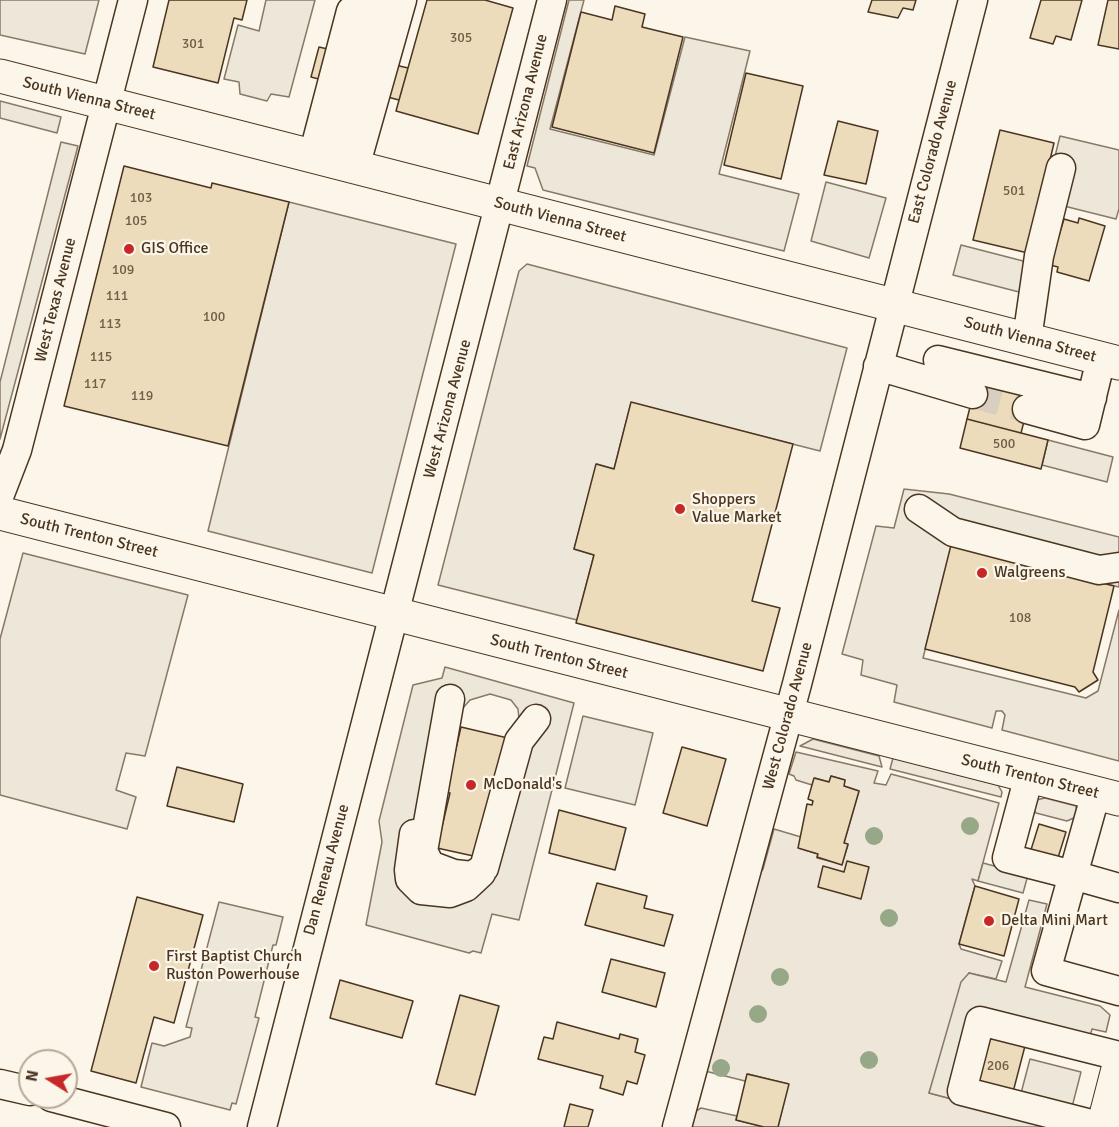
<!DOCTYPE html>
<html>
<head>
<meta charset="utf-8">
<style>
	body { margin:0 }
	#map { position:relative; width:1119px; height:1127px; overflow:hidden; background:#fbf6e9; font-family:Signika,sans-serif }
	canvas { display:block }
	.north { position:absolute; left:18px; top:1049px; width:60px; height:60px; box-sizing:border-box; background:#fbf6e9; border:2px solid #b4a999; border-radius:50%; rotate:281deg; font-size:16px; font-weight:700; line-height:24px; text-align:center; color:#4a3520 }
	.north::after { content:''; display:block; margin:auto; width:21px; height:27px; background:#c62828; clip-path:polygon(50% 0,100% 100%,50% 72%,0 100%) }
</style>
</head>
<body>
<div id="map">
<canvas width="1119" height="1127"></canvas>
<div class="north">N</div>
</div>
<script>
const ctx = document.querySelector('canvas').getContext('2d');
ctx.lineJoin = 'round';
function fill(path, color) { ctx.fillStyle = color; ctx.fill(path, 'evenodd'); }
const poly = rows => new Path2D(rows.map(r => 'M' + r).join(''));
function strokePath(path, color, width, dash) { ctx.strokeStyle = color; ctx.lineWidth = width; ctx.lineCap = dash ? 'butt' : 'round'; ctx.setLineDash(dash || []); ctx.stroke(path); }
function write(font, color, halo, rows, align = 'center') {
  ctx.font = font + ' Signika,sans-serif'; ctx.lineWidth = 4.5; ctx.setLineDash([]); ctx.textBaseline = 'middle'; ctx.strokeStyle = halo; ctx.fillStyle = color; for (const [text, x, y, turn = 0] of rows) {
    ctx.save(); ctx.translate(x, y); ctx.rotate((+turn || 0) * Math.PI / 180); ctx.textAlign = isNaN(turn) ? turn : align; if (halo) ctx.strokeText(text, 0, 0); ctx.fillText(text, 0, 0); ctx.restore();
  }
}
const green = poly([
	[813,739,879,756,882,767,800,746,813,739],
	[796,752,878,771,874,783,886,785,891,774,999,803,978,881,972,879,975,886,959,944,961,949,1002,961,996,979,969,973,929,1093,1058,1127,778,1127,788,1084,748,1074,745,1081,705,1071,753,884,763,869,774,829,801,837,799,848,818,854,817,858,842,864,848,845,844,843,859,791,844,786,845,780,831,776,829,782,815,778,812,785,796,780,794,776,789,774,796,752],
	[893,758,998,785,1002,792,1001,797,890,769,893,758],
	[1045,798,1076,806,1078,816,1067,821,1036,813,1034,810,1036,800,1045,798],
	[701,1108,737,1116,736,1120,764,1127,691,1127,696,1111,701,1108]
]);
fill(green, '#ede6d9');
strokePath(green, '#887966', 1.5);
const parking = poly([
	[0,0,99,0,85,54,0,35,0,0],
	[266,0,315,0,289,97,271,94,267,101,240,94,239,82,224,79,238,25,259,31,266,0],
	[569,0,584,0,550,129,654,155,685,37,750,51,719,174,799,194,784,251,543,190,535,168,527,166,569,0],
	[0,101,61,117,57,133,0,118,0,101],
	[1060,136,1119,150,1119,209,1116,219,1044,201,1060,136],
	[61,142,78,146,0,439,0,382,61,142],
	[826,182,886,198,869,258,811,241,826,182],
	[289,202,456,244,372,573,208,531,289,202],
	[961,245,1027,262,1019,292,953,275,961,245],
	[527,264,847,348,820,451,631,403,614,469,597,464,574,549,594,555,577,620,438,585,519,271,527,264],
	[1048,440,1113,457,1107,482,1042,465,1048,440],
	[904,489,949,494,1119,537,1119,587,952,545,923,658,1086,698,1098,691,1119,610,1119,761,1002,730,1005,715,1002,711,996,711,992,728,894,702,897,685,861,675,863,660,842,654,876,526,894,528,904,489],
	[23,553,188,595,145,756,126,753,116,790,136,797,127,829,0,795,0,639,23,553],
	[445,667,574,703,519,920,492,914,481,953,473,951,469,953,366,925,382,842,379,821,413,685,442,678,445,667],
	[490,694,511,700,518,709,519,719,469,869,429,851,462,709,470,700,490,694],
	[583,716,653,733,635,805,565,788,583,716],
	[983,863,1028,875,1023,893,978,881,983,863],
	[1029,900,1047,904,1025,987,1100,1006,1110,1015,1106,1032,1092,1029,1089,1040,990,1014,967,1103,929,1093,961,982,969,973,1006,982,1029,900],
	[219,902,283,917,276,945,273,945,255,1017,259,1018,236,1104,232,1103,230,1110,141,1087,152,1043,164,1046,190,1037,192,1028,186,1027,219,902],
	[1030,1059,1081,1072,1071,1111,1020,1097,1030,1059]
]);
fill(parking, '#ede7d9');
strokePath(parking, '#887966', 1.5);
const building = poly([
	[169,0,247,0,242,20,234,18,218,83,153,67,169,0],
	[427,0,485,0,513,8,478,134,396,111,427,0],
	[872,0,916,0,913,10,903,8,898,18,868,12,872,0],
	[1041,0,1082,0,1071,40,1056,36,1053,44,1030,38,1041,0],
	[1108,0,1119,0,1119,49,1098,45,1108,0],
	[615,6,645,14,642,27,683,37,654,153,552,127,581,12,612,20,615,6],
	[319,47,408,68,399,100,311,77,319,47],
	[746,73,803,86,781,179,724,165,746,73],
	[838,121,878,131,866,184,824,175,838,121],
	[1000,130,1054,143,1028,253,973,240,1000,130],
	[124,166,211,188,212,183,289,202,228,446,64,406,124,166],
	[1079,218,1105,226,1089,281,1057,272,1058,267,1050,265,1064,219,1078,223,1079,218],
	[977,380,1031,394,1021,433,967,419,977,380],
	[631,402,793,444,752,601,780,608,763,671,576,623,594,555,574,549,596,464,614,469,631,402],
	[967,419,1048,440,1041,469,960,448,967,419],
	[951,545,1114,586,1093,672,1098,680,1079,692,1075,687,925,649,951,545],
	[461,727,512,739,478,857,437,848,450,793,446,792,461,727],
	[682,747,726,759,707,826,663,813,682,747],
	[177,767,243,784,234,822,167,806,177,767],
	[831,776,845,780,844,786,859,791,844,843,848,844,842,865,817,857,818,854,798,848,807,804,812,805,813,801,808,799,814,778,829,782,831,776],
	[559,810,626,828,615,870,549,853,559,810],
	[1039,824,1066,832,1057,861,1030,853,1039,824],
	[847,861,869,867,861,899,818,887,823,866,844,872,847,861],
	[597,883,647,896,644,908,673,915,664,946,585,925,597,883],
	[975,886,1019,899,1004,956,959,944,975,886],
	[137,897,203,915,174,1023,154,1017,136,1083,91,1071,137,897],
	[611,959,665,973,656,1007,602,992,611,959],
	[340,980,413,1001,402,1038,330,1018,340,980],
	[460,995,499,1006,475,1095,436,1084,460,995],
	[557,1022,619,1039,620,1034,638,1039,635,1052,645,1055,637,1084,627,1081,623,1095,600,1088,603,1076,538,1059,544,1037,553,1039,557,1022],
	[984,1035,1025,1046,1012,1096,971,1085,984,1035],
	[747,1074,789,1084,778,1127,764,1127,736,1120,747,1074],
	[570,1104,593,1110,588,1127,564,1127,570,1104]
]);
fill(building, '#ecdcbc');
strokePath(building, '#4a3520', 1.5);
strokePath(poly([
	[973,394,1027,409]
]), '#d8cfc1', 28, [28, 14]);
const minor = poly([
	[313,156,351,11,367,0],
	[335,162,375,10,384,0],
	[355,167,402,0],
	[1027,339,1039,256,1061,168],
	[938,360,1092,398],
	[878,366,973,394],
	[1027,409,1085,425,1101,359],
	[0,494,17,450,133,0],
	[919,509,953,532,1099,570,1119,567],
	[450,699,423,851,430,865,454,874,472,876,484,868,519,741,536,719],
	[1029,776,1007,858,1073,875,1096,793],
	[414,834,409,870,410,879,421,890,450,893,466,887,481,873],
	[1119,888,1073,875,1046,971,1119,991],
	[0,1084,30,1091],
	[51,1097,166,1127],
	[262,1127,552,0],
	[677,1127,797,684,973,0],
	[1103,1127,962,1091,980,1021,1119,1056]
]);
const major = poly([
	[1103,1127,1119,1065]
]);
const highway = poly([
	[0,76,1119,363],
	[0,513,1119,799]
]);
strokePath(minor, '#4a3520', 31);
strokePath(major, '#4a3520', 35);
strokePath(highway, '#4a3520', 35);
strokePath(minor, '#fbf6e9', 28);
strokePath(major, '#fbf6e9', 33);
strokePath(highway, '#fbf6e9', 33);
ctx.fillStyle = '#96a887';
for (const [x, y] of [
	[970,826],
	[874,836],
	[889,918],
	[780,977],
	[758,1014],
	[869,1060],
	[721,1068]
]) { ctx.beginPath(); ctx.arc(x, y, 9, 0, 2 * Math.PI); ctx.fill(); }
for (const [x, y, r, color] of [
	[129,249,6,"#c62828"],
	[680,509,6,"#c62828"],
	[982,573,6,"#c62828"],
	[471,785,6,"#c62828"],
	[989,921,6,"#c62828"],
	[154,966,6,"#c62828"]
]) { const dot = new Path2D(); dot.arc(x, y, r, 0, 2 * Math.PI); ctx.fillStyle = color; ctx.fill(dot); strokePath(dot, '#fbf6e9', 2); }
write('14px', '#725f47', null, [
	["305",461,38],
	["301",193,44],
	["501",1014,191],
	["103",141,198],
	["105",136,221],
	["109",123,270],
	["111",117,296],
	["100",214,317],
	["113",110,324],
	["115",101,357],
	["117",95,384],
	["119",142,396],
	["500",1004,444],
	["108",1020,618],
	["206",998,1066]
]);
write('16px', '#4a3520', '#fbf6e9', [
	["South Vienna Street",89,99,14],
	["East Arizona Avenue",526,102,-76],
	["East Colorado Avenue",933,152,-75],
	["South Vienna Street",560,220,15],
	["West Texas Avenue",56,300,-76],
	["South Vienna Street",1030,340,15],
	["West Arizona Avenue",448,409,-75],
	["South Trenton Street",89,536,14],
	["South Trenton Street",559,657,14],
	["West Colorado Avenue",788,716,-75],
	["South Trenton Street",1030,777,14],
	["Dan Reneau Avenue",327,870,-75]
]);
write('16px', '#4a3520', '#fbf6e9', [
	["GIS Office",141,249],
	["Shoppers",692,500],
	["Value Market",692,518],
	["Walgreens",994,573],
	["McDonald's",483,785],
	["Delta Mini Mart",1001,921],
	["First Baptist Church",166,957],
	["Ruston Powerhouse",166,975]
], 'left');
</script>
</body>
</html>
